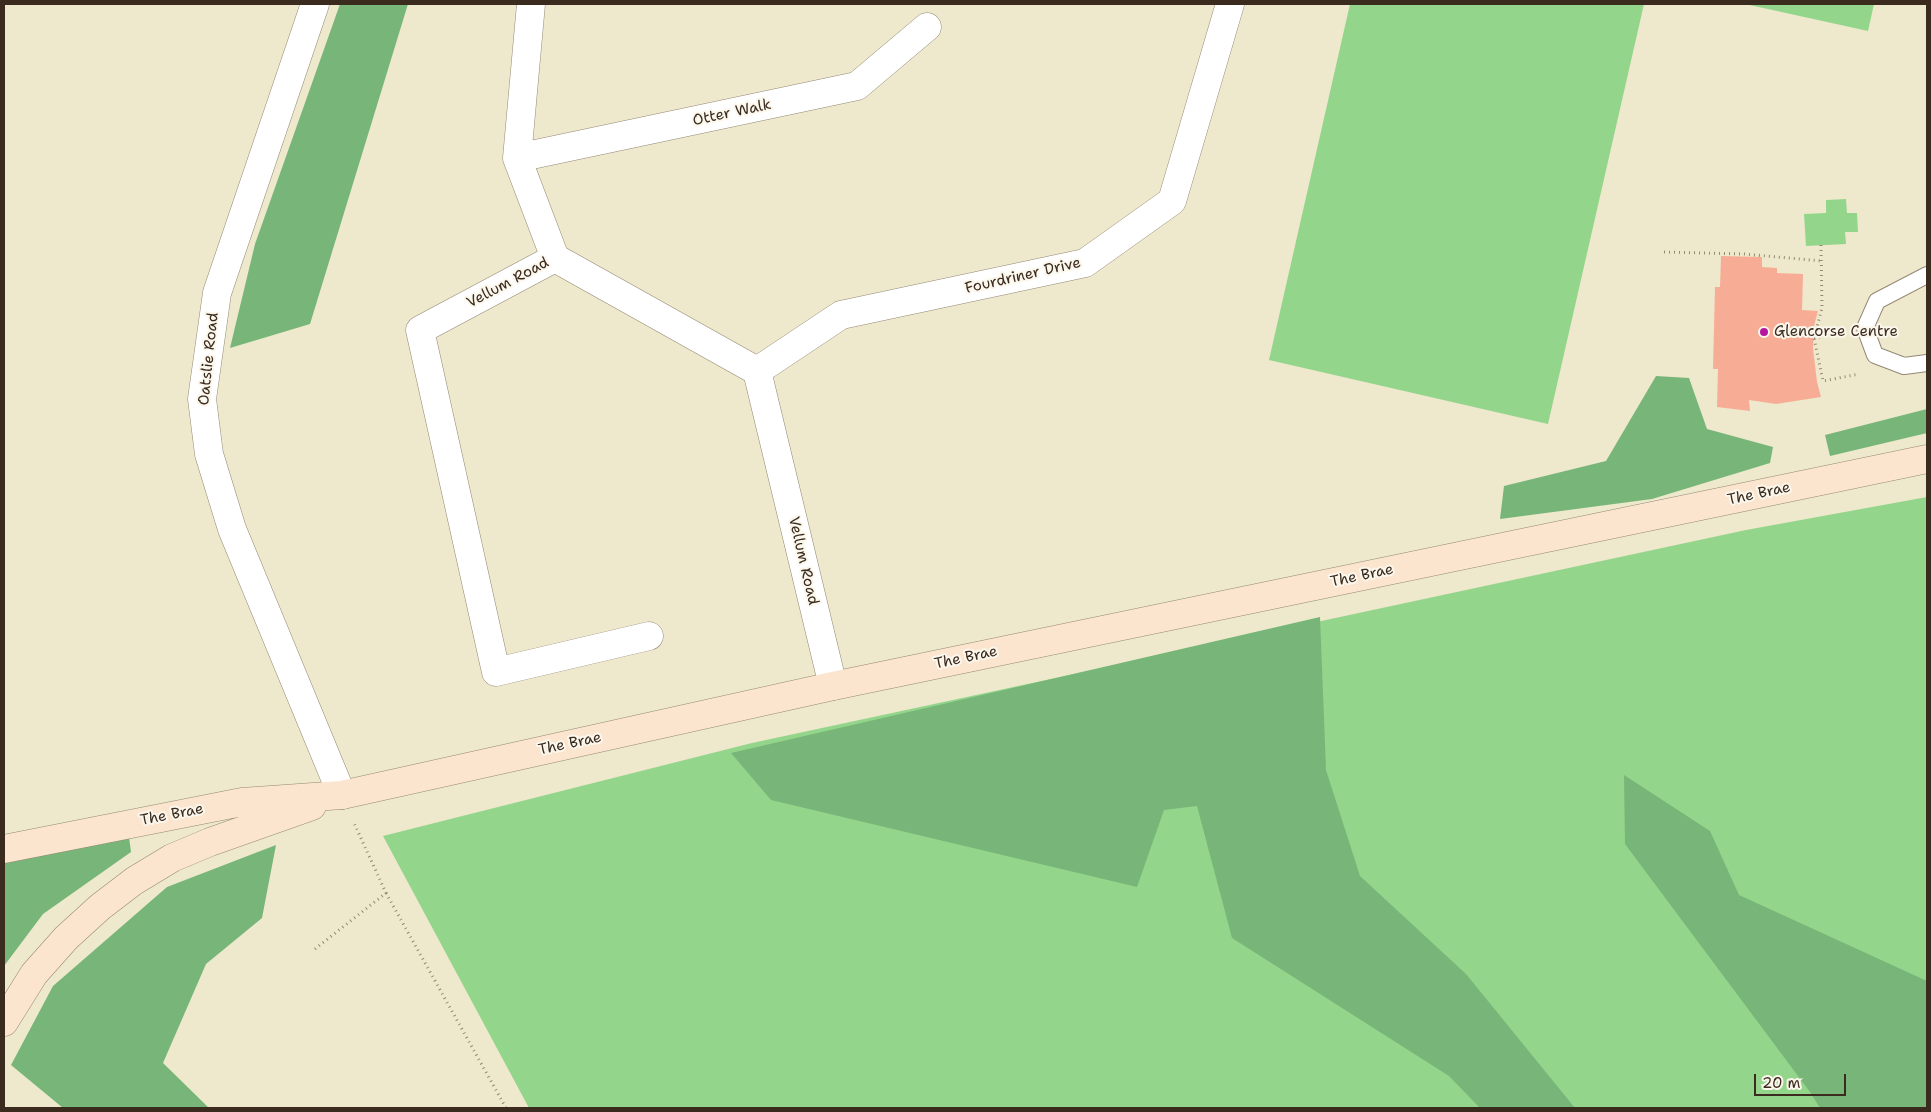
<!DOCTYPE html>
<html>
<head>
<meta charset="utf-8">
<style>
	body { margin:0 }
	#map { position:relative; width:1931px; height:1112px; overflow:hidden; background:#eee8cc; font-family:"Shantell Sans",sans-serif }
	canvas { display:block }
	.frame { position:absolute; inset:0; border:5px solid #3b2a1e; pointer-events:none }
	.scale { position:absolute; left:1754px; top:1074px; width:92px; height:22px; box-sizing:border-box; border:2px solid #3b2a1e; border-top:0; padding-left:6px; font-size:15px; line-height:18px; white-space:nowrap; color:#3b2a1e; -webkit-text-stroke:4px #fbf7ec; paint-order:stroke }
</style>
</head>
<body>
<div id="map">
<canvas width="1931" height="1112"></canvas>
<div class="frame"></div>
<div class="scale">20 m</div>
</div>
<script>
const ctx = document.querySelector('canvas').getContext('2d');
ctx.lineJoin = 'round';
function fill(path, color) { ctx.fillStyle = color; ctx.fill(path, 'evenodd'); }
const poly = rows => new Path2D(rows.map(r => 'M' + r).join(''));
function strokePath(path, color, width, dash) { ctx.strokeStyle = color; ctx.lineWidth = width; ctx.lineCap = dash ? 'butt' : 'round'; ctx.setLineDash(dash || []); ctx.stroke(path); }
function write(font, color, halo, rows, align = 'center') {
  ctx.font = font + ' "Shantell Sans",sans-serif'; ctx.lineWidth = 4; ctx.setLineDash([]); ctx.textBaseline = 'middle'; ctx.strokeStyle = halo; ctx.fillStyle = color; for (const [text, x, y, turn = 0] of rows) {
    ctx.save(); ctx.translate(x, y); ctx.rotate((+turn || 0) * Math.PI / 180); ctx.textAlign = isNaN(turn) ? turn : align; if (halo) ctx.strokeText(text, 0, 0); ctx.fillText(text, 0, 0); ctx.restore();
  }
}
fill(poly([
	[1350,4,1644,4,1548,424,1269,360],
	[1745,4,1874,4,1868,31],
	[1846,199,1847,213,1857,213,1858,232,1845,232,1846,244,1806,246,1804,214,1826,213,1826,200],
	[1927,497,1927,1108,529,1108,383,836,752,743,1746,530]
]), '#94d58c');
fill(poly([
	[340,4,408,4,310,324,230,348,255,244],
	[1656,376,1689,378,1707,429,1773,447,1770,463,1652,499,1500,519,1504,486,1606,461],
	[1927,409,1927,433,1830,456,1825,435],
	[1320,617,1326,770,1360,876,1466,974,1575,1108,1480,1108,1449,1076,1232,938,1197,806,1164,810,1137,887,771,800,731,753],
	[1624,775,1710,831,1739,895,1927,981,1927,1108,1820,1108,1810,1092,1625,844],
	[129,837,131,852,43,914,4,966,4,862],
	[276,845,262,918,206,964,163,1063,209,1108,63,1108,11,1065,53,986,167,887]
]), '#77b678');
fill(poly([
	[1721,256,1762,257,1762,267,1777,268,1777,273,1803,274,1802,310,1818,311,1814,326,1813,348,1817,382,1821,397,1776,404,1749,400,1750,411,1717,407,1718,369,1713,369,1715,287,1720,287]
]), '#f7ad95');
const service = poly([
	[1927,275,1877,301,1865,328,1875,355,1904,366,1927,363]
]);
const minor = poly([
	[531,4,517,158,555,258],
	[517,158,857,86,927,27],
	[757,371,841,315,1085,263,1172,201,1230,4],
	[649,636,496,672,420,330,555,258,757,371,833,686]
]);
const tertiary = poly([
	[315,4,217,293,202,399,209,454,232,529,342,795]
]);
const secondary = poly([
	[4,849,242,802,342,795,833,686,1927,459],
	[4,1022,34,974,66,938,100,907,134,881,172,858,210,842,312,806]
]);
strokePath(service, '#948975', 18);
strokePath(minor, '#948975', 29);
strokePath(tertiary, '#948975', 29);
strokePath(secondary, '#948975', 29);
strokePath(poly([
	[1821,245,1822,308,1814,338,1823,381,1859,374],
	[1664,252,1744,254,1822,261],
	[1814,338,1842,333],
	[386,893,506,1108],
	[315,949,386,893,354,823]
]), '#948975', 3, [1, 4]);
strokePath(service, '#fff', 16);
strokePath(minor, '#fff', 28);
strokePath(tertiary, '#fff', 28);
strokePath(secondary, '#fce5cf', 28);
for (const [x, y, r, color] of [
	[1764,332,5,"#b5179e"]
]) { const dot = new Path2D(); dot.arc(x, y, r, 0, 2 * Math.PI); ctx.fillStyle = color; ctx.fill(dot); strokePath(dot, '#fbf7ec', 2); }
write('15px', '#3b2a1e', '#fbf7ec', [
	["Otter Walk",732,113,-12],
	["Fourdriner Drive",1023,276,-13],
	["Vellum Road",508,283,-28],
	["Oatslie Road",209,359,-84],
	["The Brae",1759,494,-12],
	["Vellum Road",803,561,77],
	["The Brae",1362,576,-12],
	["The Brae",966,658,-12],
	["The Brae",570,744,-12],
	["The Brae",172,815,-11]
]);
write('15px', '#3b2a1e', '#fbf7ec', [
	["Glencorse Centre",1774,332]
], 'left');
</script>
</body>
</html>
